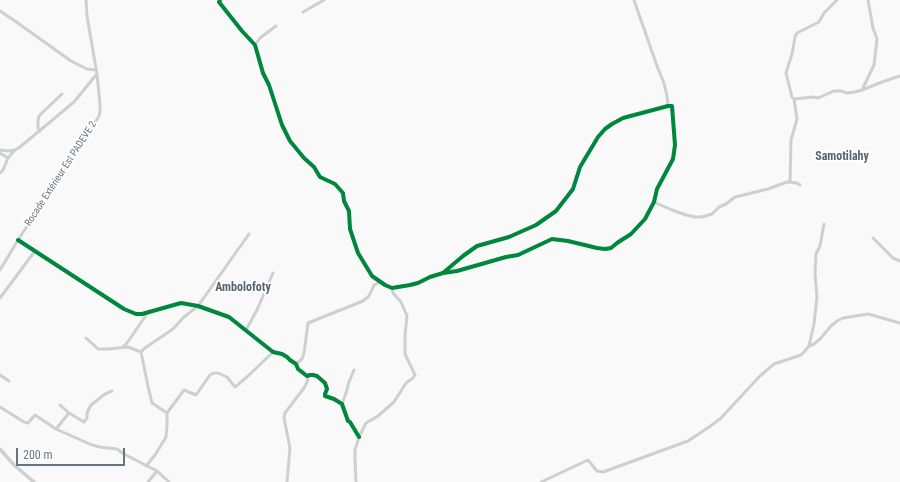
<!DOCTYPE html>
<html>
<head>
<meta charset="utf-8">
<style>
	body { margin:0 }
	#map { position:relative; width:900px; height:482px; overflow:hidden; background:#f9f9f9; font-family:"Roboto Condensed",sans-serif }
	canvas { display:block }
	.scale { position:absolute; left:16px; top:448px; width:109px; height:18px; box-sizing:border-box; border:2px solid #657683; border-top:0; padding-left:5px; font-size:12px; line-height:14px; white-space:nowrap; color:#657683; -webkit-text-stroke:3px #fff; paint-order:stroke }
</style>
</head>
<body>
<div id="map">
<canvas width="900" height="482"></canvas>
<div class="scale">200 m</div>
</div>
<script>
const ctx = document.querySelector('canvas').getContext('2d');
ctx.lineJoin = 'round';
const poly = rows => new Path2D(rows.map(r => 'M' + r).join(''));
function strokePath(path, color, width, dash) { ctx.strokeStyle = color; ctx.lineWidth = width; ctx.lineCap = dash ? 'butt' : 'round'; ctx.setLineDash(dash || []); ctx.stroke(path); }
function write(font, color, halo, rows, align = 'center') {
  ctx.font = font + ' "Roboto Condensed",sans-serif'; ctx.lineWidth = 4; ctx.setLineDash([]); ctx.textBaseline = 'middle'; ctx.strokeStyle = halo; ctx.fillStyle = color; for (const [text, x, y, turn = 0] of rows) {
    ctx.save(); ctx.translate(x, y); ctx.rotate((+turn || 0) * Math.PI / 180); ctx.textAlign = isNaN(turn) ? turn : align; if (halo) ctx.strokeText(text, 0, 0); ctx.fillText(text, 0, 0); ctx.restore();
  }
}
strokePath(poly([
	[220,0,219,2,242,31,255,45,263,73,269,85,282,125,290,141,304,158,314,167,320,177,335,184,343,193,344,201,349,211,350,229,358,253,372,276,385,285,392,288,410,285,418,283,430,277,443,273,457,271,506,257,518,255,552,239,568,241,597,248,605,249,611,248,617,243,631,234,645,219,654,202,657,189,673,159,675,145,672,106,668,106,623,118,612,124,605,129,598,137,580,167,573,189,556,211,536,225,509,237,477,246,463,256,443,273],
	[634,0,657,66,664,83,667,96,668,106],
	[837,0,824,13,819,22,797,33,795,37,792,54,786,73,792,97,794,99,813,97,818,98,834,91,841,91,847,93,855,92,862,90,882,82,900,76],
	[0,11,15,21,71,61,87,69,95,70],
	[303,12,324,0],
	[255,45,260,38,276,26],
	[862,90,874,65,877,39,873,28,868,0],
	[40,131,38,128,38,121,39,116,43,112,62,94],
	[0,150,8,151,15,150,20,147,74,102,96,75],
	[0,153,8,158],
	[0,173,3,170,8,158,15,150],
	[790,182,791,140,797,119,794,99],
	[654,202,672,210,686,215,695,217,702,217,712,214,719,207,726,204,735,197,768,189,787,182,797,183,800,185],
	[873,238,893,258,900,261],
	[18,240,124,309,136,314,142,314,181,303,198,306,229,317,273,352,282,354,287,357,290,360,296,364,298,369,307,376,310,375,313,375,317,376,325,383,327,389,325,394,325,396,334,399,342,404,348,421,350,422,359,437],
	[0,270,18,240,66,167,99,116,100,111,100,104,97,74,87,16,86,0],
	[0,298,35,251],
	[246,330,257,310,273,273],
	[86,338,98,349,108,349,128,347,141,352,145,348,173,329,184,317,198,306,249,234],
	[809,346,814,324,817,297,815,273,816,254,820,246,824,224],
	[123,347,127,343,149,311],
	[141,352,148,386,152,403,167,413],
	[296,364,302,359,304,353,308,323,363,301,369,296,374,285,380,282],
	[0,375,9,381],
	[342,404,346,393,349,382,354,370],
	[60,405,69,413,84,422,87,418,87,413,91,405,105,394,112,391],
	[0,407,24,422,28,423,35,415,56,429,92,445,100,447,117,449,124,454,157,471,169,482],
	[56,429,69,413],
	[146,466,155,455,166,437,167,426,167,413,184,390,196,395,210,375,214,373,218,373,227,377,235,387,247,377,273,352],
	[148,482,157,471],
	[287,482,290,448,284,418,285,413,304,388,308,380,307,376],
	[356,482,355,460,355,450,359,437,366,423,378,416,394,402,406,383,413,378,415,375,405,354,405,335,407,316,401,302,393,293,392,288],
	[541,482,588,460,597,471,603,472,688,441,709,427,720,419,760,376,768,369,774,364,801,355,804,352,809,346,814,344,820,339,831,326,837,321,843,318,868,314,900,323]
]), '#cecfd0', 3);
strokePath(poly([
	[0,449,14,465,34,482]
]), '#cecfd0', 3.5);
strokePath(poly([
	[220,0,219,2,242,31,255,45,263,73,269,85,282,125,290,141,304,158,314,167,320,177,335,184,343,193,344,201,349,211,350,229,358,253,372,276,385,285,392,288,410,285,418,283,430,277,443,273,457,271,506,257,518,255,552,239,568,241,597,248,605,249,611,248,617,243,631,234,645,219,654,202,657,189,673,159,675,145,672,106,668,106,623,118,612,124,605,129,598,137,580,167,573,189,556,211,536,225,509,237,477,246,463,256,443,273],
	[18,240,124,309,136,314,142,314,181,303,198,306,229,317,273,352,282,354,287,357,290,360,296,364,298,369,307,376,310,375,313,375,317,376,325,383,327,389,325,394,325,396,334,399,342,404,348,421,350,422,359,437]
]), '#00873e', 4);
write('10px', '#657683', '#fff', [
	["Rocade Extérieur Est PADEVE 2",61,174,-57]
]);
write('bold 12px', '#57646e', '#fff', [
	["Samotilahy",842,157],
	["Ambolofoty",243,288]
]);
</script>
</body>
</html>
